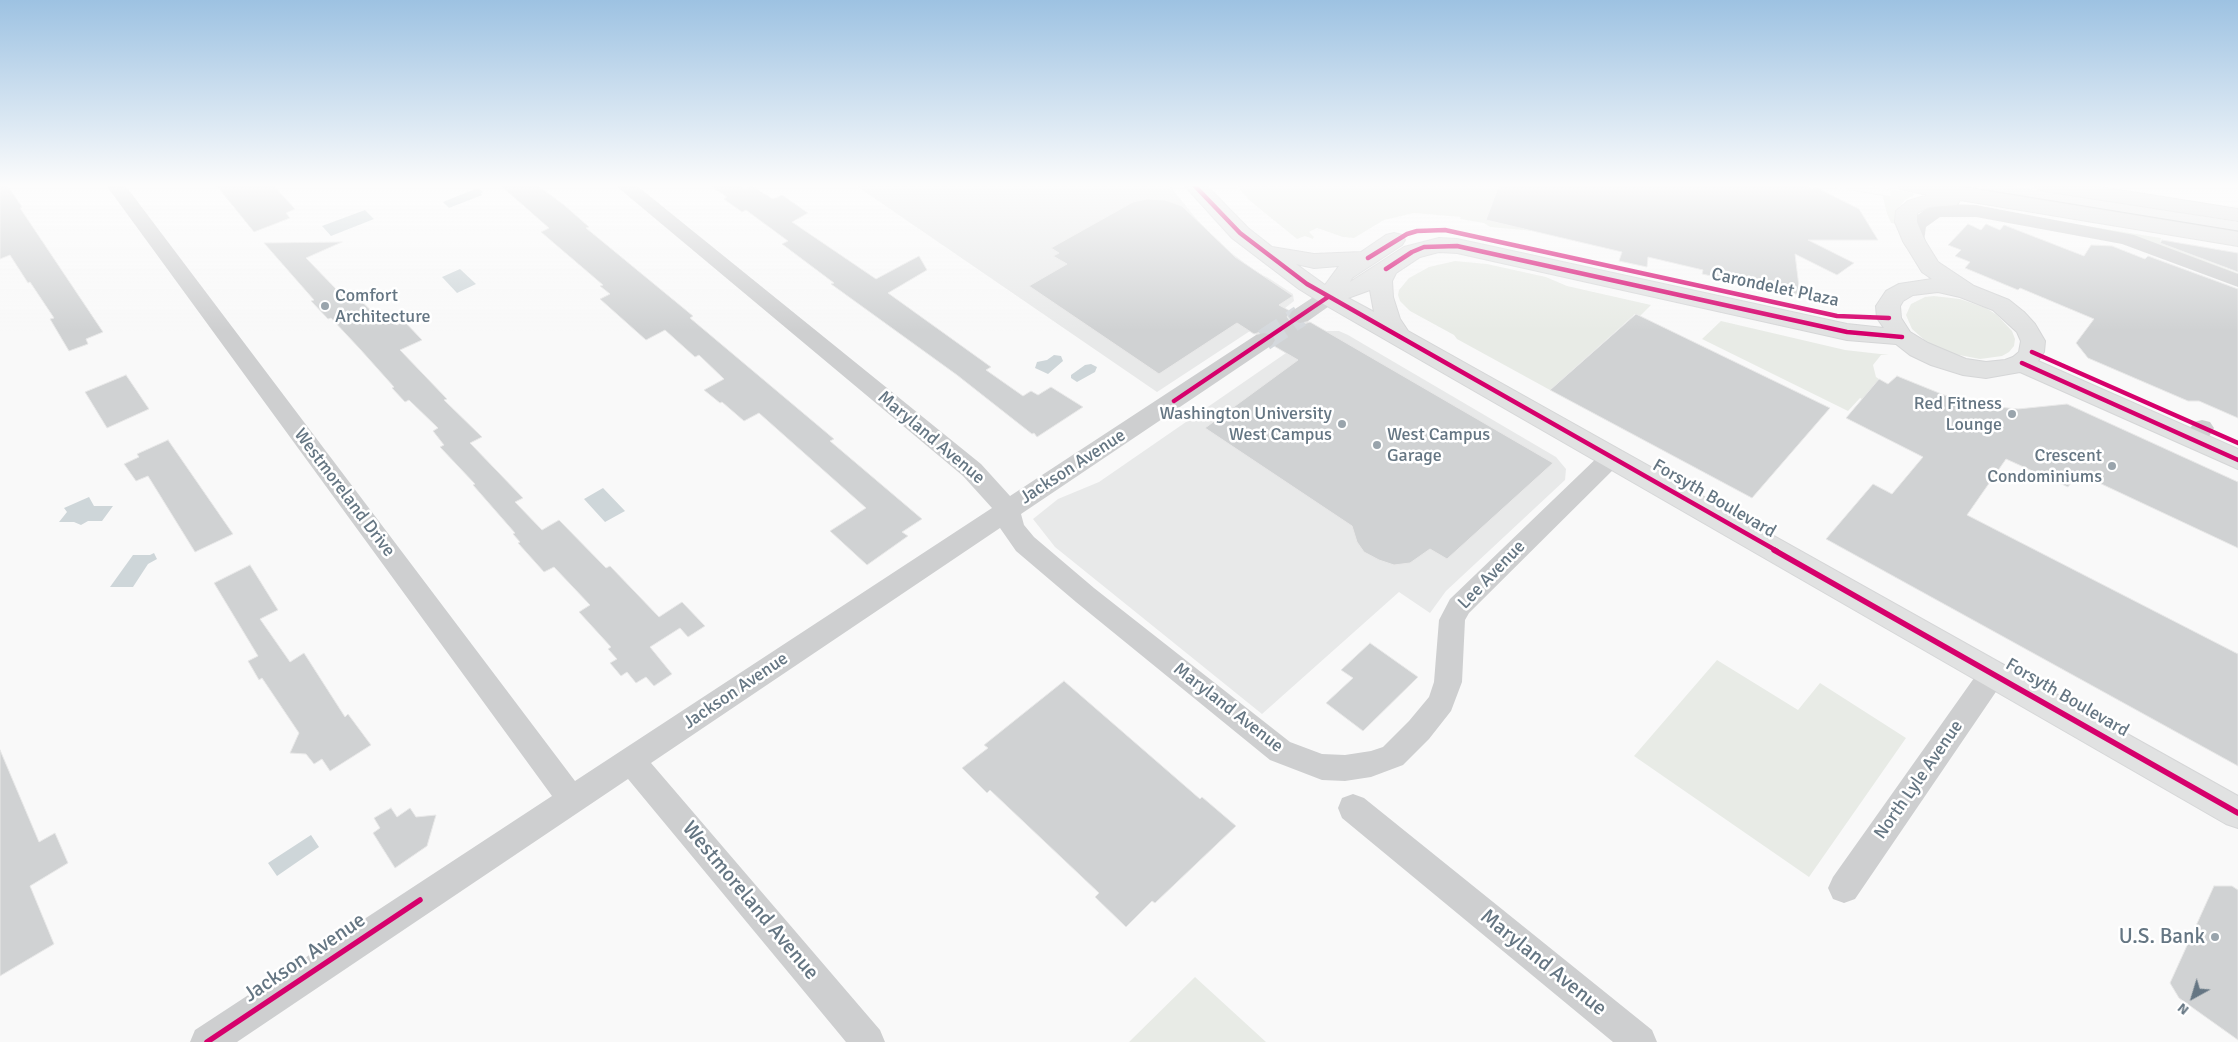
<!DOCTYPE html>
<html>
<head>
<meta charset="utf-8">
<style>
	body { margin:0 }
	#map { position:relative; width:2238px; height:1042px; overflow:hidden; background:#f9f9f9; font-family:Signika,sans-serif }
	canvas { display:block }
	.north { position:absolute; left:2168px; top:972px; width:50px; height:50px; -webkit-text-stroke:4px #fff; paint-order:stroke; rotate:219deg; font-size:14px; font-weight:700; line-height:20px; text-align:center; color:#657683 }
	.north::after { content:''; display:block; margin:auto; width:18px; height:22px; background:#657683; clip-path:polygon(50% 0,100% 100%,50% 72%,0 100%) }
</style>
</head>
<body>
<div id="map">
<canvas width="2238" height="1042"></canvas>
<div class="north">N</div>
</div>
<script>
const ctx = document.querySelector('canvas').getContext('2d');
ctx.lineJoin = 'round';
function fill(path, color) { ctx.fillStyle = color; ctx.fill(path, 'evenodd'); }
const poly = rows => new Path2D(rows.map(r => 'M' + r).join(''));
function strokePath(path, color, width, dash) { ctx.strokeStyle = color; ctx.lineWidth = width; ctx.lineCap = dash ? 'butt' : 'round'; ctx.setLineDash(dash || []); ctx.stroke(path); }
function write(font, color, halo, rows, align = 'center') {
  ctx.font = font + ' Signika,sans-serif'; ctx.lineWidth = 5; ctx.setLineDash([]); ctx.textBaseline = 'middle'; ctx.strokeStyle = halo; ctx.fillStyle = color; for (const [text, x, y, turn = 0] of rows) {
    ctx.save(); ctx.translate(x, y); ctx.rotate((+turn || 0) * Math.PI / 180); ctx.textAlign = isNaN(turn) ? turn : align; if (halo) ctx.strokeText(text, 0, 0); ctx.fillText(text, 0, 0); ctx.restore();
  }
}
fill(poly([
	[855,185,1169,185,1199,222,1229,251,1259,274,1267,277,1293,294,1294,301,1285,308,1325,331,1339,331,1348,335,1556,457,1566,469,1565,480,1446,591,1430,613,1399,592,1262,714,1055,547,1033,519,1058,499,1099,482,1286,353,1250,331,1157,392],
	[1936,185,2006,185,2238,222,2238,234]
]), '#e8e9e9');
fill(poly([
	[1236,185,1499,185,1486,220,1533,231,1490,227,1484,223,1460,219,1461,217,1414,213,1384,220,1354,238,1343,237,1317,228,1309,232,1314,237,1313,239,1305,236,1297,239,1249,200],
	[1864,185,1913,193,1914,195,1905,200,1897,210,1898,224,1891,223,1886,211,1883,196,1832,187,1891,196,1890,190],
	[2008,213,2161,238,2160,243,2238,273,2238,278,2135,238],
	[1455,261,1487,264,1546,277,1567,286,1651,305,1640,316,1635,314,1550,390,1457,339,1454,335,1410,311,1400,301,1398,295,1399,290,1409,278,1429,267],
	[1934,296,1960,299,1986,308,1997,315,2012,331,2015,339,2014,346,2009,352,2002,356,1980,359,1954,354,1929,344,1912,329,1906,315,1911,304,1925,297],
	[1721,321,1845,350,1889,355,1881,355,1873,365,1876,377,1879,379,1874,405,1860,398,1848,411,1702,339],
	[1717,660,1798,710,1820,683,1906,738,1809,877,1634,756],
	[1195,977,1266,1042,1129,1042]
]), '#e8ebe6');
fill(poly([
	[475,189,480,189,483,192,481,193,482,195,449,208,443,202],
	[365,210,374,219,331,236,322,226],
	[460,269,476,284,457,293,442,277],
	[1054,355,1061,356,1063,361,1048,374,1035,368,1037,362,1047,360],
	[1091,364,1097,367,1095,372,1077,382,1071,378,1071,375,1085,365],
	[603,488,625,511,605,522,584,499],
	[89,497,94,506,113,506,102,521,88,521,81,525,74,522,59,522,67,512,64,508],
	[154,553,157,559,148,564,133,587,110,587,133,555,150,555],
	[311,835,319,847,277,876,268,863]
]), '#ced6d9');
const building = poly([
	[0,185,7,185,22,207,20,208,103,332,86,339,88,344,69,351,50,319,54,318,30,282,28,283,10,255,0,259,0,185],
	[216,185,273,185,295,209,286,213,290,218,254,232,216,185],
	[500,185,537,185,564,205,589,227,586,228,693,316,690,318,834,439,830,441,922,519,902,532,908,536,867,565,830,531,866,508,759,413,744,421,722,402,720,403,704,390,724,379,699,355,695,357,665,330,646,340,600,299,610,294,600,286,603,285,541,232,549,228,500,185],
	[710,185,740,185,745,189,752,186,773,199,782,195,808,213,792,222,876,279,919,256,927,270,888,293,991,367,986,370,1023,396,1031,391,1038,395,1051,387,1083,407,1037,437,1034,433,1032,434,957,375,831,284,834,283,782,244,788,241,746,210,742,212,724,199,727,197,710,185],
	[1499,185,1806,185,1812,189,1815,187,1859,209,1878,240,1808,240,1854,263,1837,275,1795,254,1800,295,1702,274,1703,270,1648,257,1647,267,1619,261,1622,252,1486,220,1499,185],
	[1147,199,1165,200,1182,206,1235,257,1293,296,1279,305,1290,311,1287,317,1292,323,1300,325,1310,322,1553,463,1447,559,1430,549,1410,563,1394,565,1379,560,1364,552,1357,542,1352,526,1205,428,1298,360,1274,346,1277,339,1274,334,1264,331,1254,334,1237,323,1159,374,1029,286,1067,264,1053,256,1059,253,1051,248,1133,202,1147,199],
	[1968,224,1981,230,1986,224,2000,230,2004,225,2084,256,2091,245,2112,246,2145,259,2148,256,2238,289,2238,418,2199,401,2188,401,2088,358,2076,343,2094,319,2020,288,2018,290,1965,268,1970,262,1955,256,1961,250,1948,245,1968,224],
	[2162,240,2238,253,2238,272,2160,243,2162,240],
	[342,242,306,258,337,290,343,287,352,296,355,295,383,322,391,318,397,325,404,321,422,340,400,350,447,399,444,400,482,437,470,443,523,498,515,502,542,530,559,520,606,568,610,566,659,617,682,602,705,626,688,637,680,628,650,647,672,674,654,686,646,677,636,683,627,672,621,676,610,663,617,659,608,649,611,647,579,612,590,605,554,567,544,572,518,543,520,542,513,534,515,533,473,485,475,484,440,447,444,445,433,431,438,428,409,400,405,402,392,388,394,387,360,349,331,318,328,319,311,301,314,300,264,243,342,242],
	[1636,314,1830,408,1752,498,1550,390,1636,314],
	[126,375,149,409,107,428,85,392,126,375],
	[1897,376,1944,395,1988,406,2018,409,2067,404,2238,482,2238,548,2078,473,2068,487,2006,459,1967,515,2238,654,2238,766,1826,539,1873,484,1892,494,1923,457,1846,418,1879,379,1888,384,1897,376],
	[168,440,233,534,195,552,148,476,136,481,124,464,139,457,137,454,168,440],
	[250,565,278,610,260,619,290,662,304,653,345,717,348,714,371,745,330,771,322,759,314,764,306,754,290,753,299,733,262,678,259,680,248,661,258,656,214,583,250,565],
	[1370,643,1418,677,1363,731,1326,703,1353,678,1341,670,1370,643],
	[1064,681,1200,799,1202,797,1236,826,1155,903,1152,901,1126,927,1095,897,1099,893,990,790,987,793,962,768,988,748,984,745,1064,681],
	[0,750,39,842,55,833,68,863,30,886,54,944,0,976,0,750],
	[391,808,397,817,410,808,416,817,436,815,427,846,395,868,373,833,380,828,374,818,391,808],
	[2214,886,2232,886,2238,890,2238,1040,2179,998,2170,983,2214,886]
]);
fill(building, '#d0d2d3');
strokePath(building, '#e8e8e8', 1);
strokePath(poly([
	[1264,340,1300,316]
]), '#d4d8dc', 22, [22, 11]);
const secondary = poly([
	[1184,185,1206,185,1248,228,1272,247,1314,254,1361,252,1386,235,1394,233,1402,235,1405,240,1402,245,1352,278,1350,282,1404,247,1439,238,1457,239,1847,324,1884,328,1877,318,1876,306,1886,291,1899,284,1932,279,1922,272,1903,241,1906,236,1914,234,1922,236,1938,262,1974,286,2009,300,2024,312,2035,324,2045,341,2044,352,2038,361,2238,449,2238,469,2020,372,1986,378,1963,375,1931,365,1910,355,1896,344,1847,340,1457,253,1439,252,1420,257,1396,273,1392,281,1393,297,1400,319,1408,331,2238,796,2238,828,2226,824,1320,302,1299,289,1232,238,1184,185],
	[1296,264,1314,268,1339,266,1325,285,1296,264],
	[1370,290,1374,312,1348,298,1370,290],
	[1938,292,1960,297,1993,310,2017,332,2021,341,2019,352,2013,357,2005,360,1986,362,1966,359,1928,343,1910,332,1901,318,1900,306,1903,301,1913,295,1938,292]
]);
const highway = poly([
	[1897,185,1948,185,2238,232,2238,246,1960,200,1957,205,1929,207,1917,213,1917,222,1925,241,1922,246,1914,248,1906,246,1903,241,1895,222,1896,211,1908,201,1928,195,1900,189,1897,185],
	[2034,185,2088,185,2238,209,2238,221,2044,191,2037,189,2034,185]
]);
strokePath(secondary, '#d5d6d7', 2);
strokePath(highway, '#d5d6d6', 2);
fill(poly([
	[106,185,125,185,575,781,992,508,963,476,615,185,636,185,981,464,1010,496,1256,335,1264,333,1272,335,1275,340,1272,345,1021,514,1024,525,1034,537,1094,588,1290,742,1322,754,1345,755,1371,751,1383,747,1409,721,1429,697,1434,682,1439,620,1450,599,1605,450,1613,448,1621,450,1625,456,1621,462,1469,613,1465,620,1462,682,1451,711,1429,739,1403,765,1371,777,1345,781,1322,780,1270,760,1076,602,1016,551,1000,528,651,763,880,1030,885,1042,846,1042,628,779,237,1042,190,1042,195,1030,552,796,106,185],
	[1945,204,1976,205,2134,235,2238,274,2238,287,2122,244,1976,217,1940,217,1926,227,1924,241,1921,245,1914,247,1907,245,1904,241,1906,225,1909,221,1926,209,1945,204],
	[1328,290,1335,292,1338,297,1335,302,1308,321,1300,323,1292,321,1289,316,1292,311,1321,292,1328,290],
	[2202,420,2210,422,2214,428,2207,440,2203,446,2195,448,2187,446,2183,440,2194,422,2202,420],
	[1994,661,2004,664,2008,672,2004,680,1855,899,1844,903,1833,899,1828,888,1833,877,1984,664,1994,661],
	[1353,794,1364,798,1652,1030,1657,1042,1613,1042,1342,818,1338,808,1342,798,1353,794]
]), '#cecfd0');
fill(secondary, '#e1e2e2');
fill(highway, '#e1e2e2');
strokePath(poly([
	[1955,185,2238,231]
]), '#c3c5c6', 1);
strokePath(poly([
	[1194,185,1240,233,1307,284,1777,551],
	[1368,258,1407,234,1417,231,1445,230,1837,316,1889,318],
	[1386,269,1412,252,1424,247,1457,246,1847,332,1902,337],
	[2032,352,2238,443],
	[2022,363,2238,460],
	[1174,401,1328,297]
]), '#d6006c', 4.5);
strokePath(poly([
	[1774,550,2238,813],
	[207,1042,420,900]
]), '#d6006c', 5.5);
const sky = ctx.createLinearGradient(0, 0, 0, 331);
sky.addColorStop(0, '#9dc2e2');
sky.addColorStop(0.56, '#fcfcfc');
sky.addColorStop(1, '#fcfcfc00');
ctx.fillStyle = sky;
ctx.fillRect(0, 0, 2238, 331);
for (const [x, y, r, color] of [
	[325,306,5,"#99a4ac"],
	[2012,414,5,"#99a4ac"],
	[1342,424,5,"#99a4ac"],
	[1377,445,5,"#99a4ac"],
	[2112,466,5,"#99a4ac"],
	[2215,937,5,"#99a4ac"]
]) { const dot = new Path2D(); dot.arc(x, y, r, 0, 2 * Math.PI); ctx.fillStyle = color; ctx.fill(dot); strokePath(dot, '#fff', 2); }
write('18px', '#657683', '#fff', [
	["Carondelet Plaza",1775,288,12],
	["Maryland Avenue",931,438,40],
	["Jackson Avenue",1073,467,-33],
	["Westmoreland Drive",344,493,53],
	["Forsyth Boulevard",1714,499,30],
	["Lee Avenue",1492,575,-46],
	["Jackson Avenue",736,691,-34],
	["Forsyth Boulevard",2067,698,30],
	["Maryland Avenue",1228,708,38],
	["North Lyle Avenue",1919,780,-55]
]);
write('18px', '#657683', '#fff', [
	["Comfort",335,296,"left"],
	["Architecture",335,317,"left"],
	["Red Fitness",2002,404],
	["Lounge",2002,425],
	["Washington University",1332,414],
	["West Campus",1332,435],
	["West Campus",1387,435,"left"],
	["Garage",1387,456,"left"],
	["Crescent",2102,456],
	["Condominiums",2102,477]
], 'right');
write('21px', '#657683', '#fff', [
	["Westmoreland Avenue",750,901,50],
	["Jackson Avenue",305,958,-34],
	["Maryland Avenue",1543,963,39]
]);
write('21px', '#657683', '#fff', [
	["U.S. Bank",2205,937]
], 'right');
</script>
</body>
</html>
